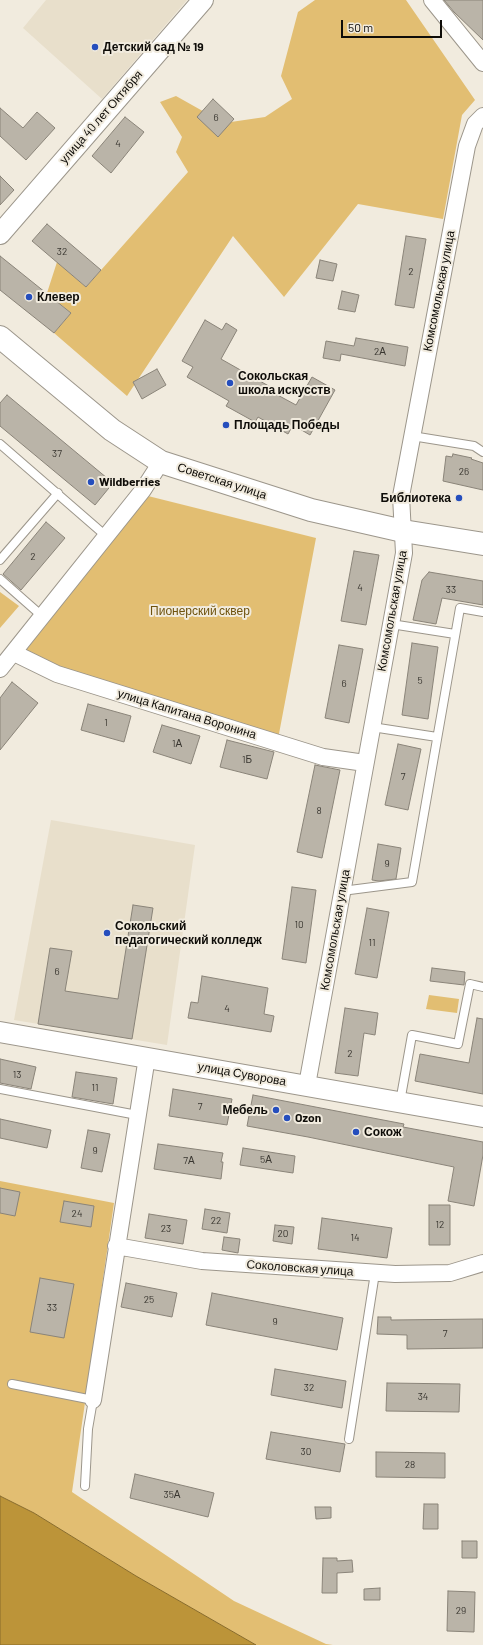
<!DOCTYPE html>
<html>
<head>
<meta charset="utf-8">
<style>
	body { margin:0 }
	#map { position:relative; width:483px; height:1645px; overflow:hidden; background:#f1ebde; font-family:Barlow,sans-serif }
	canvas { display:block }
	.scale { position:absolute; left:341px; top:20px; width:101px; height:18px; box-sizing:border-box; border:2px solid #0e0c08; border-top:0; padding-left:5px; font-size:12px; line-height:14px; white-space:nowrap; color:#0e0c08; -webkit-text-stroke:3px #f1ebde; paint-order:stroke }
</style>
</head>
<body>
<div id="map">
<canvas width="483" height="1645"></canvas>
<div class="scale">50 m</div>
</div>
<script>
const ctx = document.querySelector('canvas').getContext('2d');
ctx.lineJoin = 'round';
function fill(path, color) { ctx.fillStyle = color; ctx.fill(path, 'evenodd'); }
const poly = rows => new Path2D(rows.map(r => 'M' + r).join(''));
function strokePath(path, color, width, dash) { ctx.strokeStyle = color; ctx.lineWidth = width; ctx.lineCap = dash ? 'butt' : 'round'; ctx.setLineDash(dash || []); ctx.stroke(path); }
function write(font, color, halo, rows, align = 'center') {
  ctx.font = font + ' Barlow,sans-serif'; ctx.lineWidth = 4; ctx.setLineDash([]); ctx.textBaseline = 'middle'; ctx.strokeStyle = halo; ctx.fillStyle = color; for (const [text, x, y, turn = 0] of rows) {
    ctx.save(); ctx.translate(x, y); ctx.rotate((+turn || 0) * Math.PI / 180); ctx.textAlign = isNaN(turn) ? turn : align; if (halo) ctx.strokeText(text, 0, 0); ctx.fillText(text, 0, 0); ctx.restore();
  }
}
fill(poly([
	[46,0,187,0,102,99,23,28],
	[51,820,195,845,167,1045,14,1020]
]), '#e8dfcb');
fill(poly([
	[315,0,406,0,475,100,462,115,443,219,358,204,284,297,233,236,127,396,54,333,71,313,47,293,57,262,86,287,188,172,176,152,182,137,160,102,176,96,224,123,265,117,292,99,281,76,298,12],
	[148,496,316,538,278,739,59,670,24,650],
	[0,592,19,606,0,628],
	[429,995,459,999,457,1013,426,1009],
	[0,1181,114,1203,72,1492,234,1601,326,1644,333,1645,256,1645,136,1576,34,1513,0,1496]
]), '#e2be72');
const water = poly([
	[0,1496,34,1513,136,1576,256,1645,0,1645,0,1496]
]);
fill(water, '#bc9439');
strokePath(water, '#886b2a', 1);
const building = poly([
	[444,0,483,0,483,40,454,12,444,0],
	[213,99,234,119,218,137,197,117,213,99],
	[0,108,23,128,37,112,55,128,26,160,0,136,0,108],
	[125,117,144,132,111,173,92,156,125,117],
	[0,176,14,190,0,205,0,176],
	[47,224,101,270,86,287,32,241,47,224],
	[406,236,426,239,414,308,395,305,406,236],
	[0,256,71,313,54,333,0,290,0,256],
	[320,260,337,264,333,281,316,278,320,260],
	[342,291,359,295,355,312,338,309,342,291],
	[205,320,222,330,226,323,237,330,221,359,274,389,272,392,296,405,312,377,335,390,310,435,293,425,288,434,258,417,255,422,226,406,229,401,187,377,193,367,182,361,205,320],
	[356,338,408,347,405,366,341,354,340,361,323,358,326,341,354,346,356,338],
	[157,369,166,385,142,399,133,382,157,369],
	[7,395,113,483,95,505,0,426,0,403,7,395],
	[453,454,472,458,471,459,483,463,483,490,443,481,446,456,452,457,453,454],
	[46,522,65,538,21,590,3,574,46,522],
	[354,551,379,555,366,625,341,621,354,551],
	[429,572,483,581,483,605,442,598,436,624,413,620,422,580,429,572],
	[412,643,438,647,428,719,402,715,412,643],
	[339,645,363,649,349,723,325,718,339,645],
	[12,682,38,703,0,750,0,698,12,682],
	[88,704,131,716,124,742,81,730,88,704],
	[162,725,200,736,191,764,153,752,162,725],
	[227,740,274,752,267,779,220,767,227,740],
	[398,744,421,749,408,810,385,805,398,744],
	[315,765,340,770,322,858,297,852,315,765],
	[378,844,401,848,396,879,379,881,372,880,378,844],
	[292,887,316,890,306,963,282,959,292,887],
	[133,905,153,908,132,1039,38,1024,50,948,72,951,65,991,118,999,133,905],
	[367,908,389,912,377,978,355,974,367,908],
	[432,968,465,972,464,985,430,981,432,968],
	[202,976,268,988,264,1014,274,1016,271,1032,188,1018,191,1002,198,1003,202,976],
	[345,1008,378,1013,375,1035,364,1033,358,1076,335,1073,345,1008],
	[477,1018,483,1019,483,1094,415,1081,420,1054,469,1063,477,1018],
	[0,1059,36,1067,31,1089,0,1083,0,1059],
	[76,1072,117,1078,113,1104,72,1097,76,1072],
	[173,1089,232,1099,227,1125,169,1116,173,1089],
	[253,1095,404,1124,403,1127,483,1142,483,1155,474,1206,448,1201,454,1167,308,1137,247,1126,253,1095],
	[0,1119,51,1130,47,1148,0,1138,0,1119],
	[88,1130,110,1134,102,1172,81,1168,88,1130],
	[158,1144,223,1153,221,1162,223,1162,221,1179,154,1169,158,1144],
	[243,1148,295,1156,293,1173,240,1165,243,1148],
	[0,1188,20,1192,15,1216,0,1213,0,1188],
	[64,1201,94,1206,91,1227,60,1222,64,1201],
	[429,1205,450,1205,450,1245,429,1245,429,1205],
	[205,1209,230,1213,227,1233,202,1229,205,1209],
	[149,1214,187,1220,183,1244,145,1238,149,1214],
	[322,1218,392,1228,387,1258,318,1249,322,1218],
	[275,1225,294,1227,292,1244,273,1241,275,1225],
	[224,1237,240,1239,238,1253,222,1250,224,1237],
	[40,1278,74,1284,64,1338,30,1332,40,1278],
	[126,1283,177,1293,172,1317,121,1307,126,1283],
	[212,1293,343,1318,337,1350,206,1325,212,1293],
	[378,1317,391,1317,391,1320,483,1319,483,1348,407,1349,407,1335,377,1334,378,1317],
	[275,1369,346,1381,342,1408,271,1395,275,1369],
	[387,1383,460,1384,459,1412,386,1411,387,1383],
	[271,1432,345,1444,340,1472,266,1459,271,1432],
	[376,1452,445,1453,445,1478,376,1477,376,1452],
	[135,1474,214,1493,208,1517,130,1498,135,1474],
	[424,1504,438,1504,438,1529,423,1529,424,1504],
	[315,1507,331,1507,331,1518,316,1519,315,1507],
	[462,1541,477,1541,477,1558,462,1558,462,1541],
	[323,1558,337,1558,337,1561,352,1560,353,1572,337,1573,337,1593,322,1593,323,1558],
	[380,1588,380,1600,364,1600,364,1589,380,1588],
	[448,1591,475,1592,474,1632,447,1631,448,1591]
]);
fill(building, '#bab4a8');
strokePath(building, '#8a8479', 1);
const service = poly([
	[412,436,474,446,483,452],
	[0,444,106,536],
	[0,560,58,493],
	[0,579,42,616],
	[391,624,455,634],
	[372,727,437,737],
	[342,891,412,882,460,608,483,612],
	[0,1089,137,1115],
	[400,1102,412,1035,458,1044,470,984,483,987],
	[12,1384,93,1400,88,1429,85,1486],
	[349,1439,375,1273]
]);
const minor = poly([
	[432,0,483,63],
	[14,653,57,674,323,757,365,763],
	[0,669,143,490,161,462],
	[307,1085,404,553,401,496,467,146,475,124,483,116],
	[116,1246,202,1261,395,1274,450,1273,483,1263],
	[93,1400,147,1057]
]);
const tertiary = poly([
	[0,234,203,0],
	[0,1032,483,1117]
]);
const secondary = poly([
	[0,337,112,430,161,462,311,510,403,531,483,544]
]);
strokePath(service, '#9c968b', 10);
strokePath(minor, '#9c968b', 18);
strokePath(tertiary, '#9c968b', 22);
strokePath(secondary, '#9c968b', 24);
strokePath(service, '#fff', 8);
strokePath(minor, '#fff', 16);
strokePath(tertiary, '#fff', 20);
strokePath(secondary, '#fff', 22);
for (const [x, y, r, color] of [
	[95,47,4,"#254ebd"],
	[29,297,4,"#254ebd"],
	[230,383,4,"#254ebd"],
	[226,425,4,"#254ebd"],
	[91,482,4,"#254ebd"],
	[459,498,4,"#254ebd"],
	[107,933,4,"#254ebd"],
	[276,1110,4,"#254ebd"],
	[287,1118,4,"#254ebd"],
	[356,1132,4,"#254ebd"]
]) { const dot = new Path2D(); dot.arc(x, y, r, 0, 2 * Math.PI); ctx.fillStyle = color; ctx.fill(dot); strokePath(dot, '#f1ebde', 1.5); }
write('10px', '#393630', null, [
	["6",216,118],
	["4",118,144],
	["32",62,252],
	["2",411,272],
	["2А",380,352],
	["37",57,454],
	["26",464,472],
	["2",33,557],
	["4",360,588],
	["33",451,590],
	["5",420,681],
	["6",344,684],
	["1",106,723],
	["1А",177,744],
	["1Б",247,760],
	["7",403,777],
	["8",319,811],
	["9",387,864],
	["10",299,925],
	["11",372,943],
	["6",57,972],
	["4",227,1009],
	["2",350,1054],
	["13",17,1075],
	["11",95,1088],
	["7",200,1107],
	["9",95,1151],
	["5А",266,1160],
	["7А",189,1161],
	["24",77,1214],
	["22",216,1221],
	["12",440,1225],
	["23",166,1229],
	["20",283,1234],
	["14",355,1238],
	["25",149,1300],
	["33",52,1308],
	["9",275,1322],
	["7",445,1334],
	["32",309,1388],
	["34",423,1397],
	["30",306,1452],
	["28",410,1465],
	["35А",172,1495],
	["29",461,1611]
]);
write('bold 12px', '#0e0c08', '#f1ebde', [
	["Детский сад № 19",103,47],
	["Клевер",37,297],
	["Сокольская",238,376],
	["школа искусств",238,390],
	["Площадь Победы",234,425],
	["Wildberries",99,482],
	["Библиотека",451,498,"right"],
	["Сокольский",115,926],
	["педагогический колледж",115,940],
	["Мебель",268,1110,"right"],
	["Ozon",295,1118],
	["Сокож",364,1132]
], 'left');
write('12px', '#0e0c08', '#f1ebde', [
	["улица 40 лет Октября",101,117,-49],
	["Комсомольская улица",439,291,-79],
	["Советская улица",222,481,18],
	["Комсомольская улица",392,611,-80],
	["улица Капитана Воронина",187,714,17],
	["Комсомольская улица",335,930,-80],
	["улица Суворова",242,1074,10],
	["Соколовская улица",300,1268,4]
]);
write('12px', '#6f530e', '#f1ebde', [
	["Пионерский сквер",200,611]
]);
</script>
</body>
</html>
